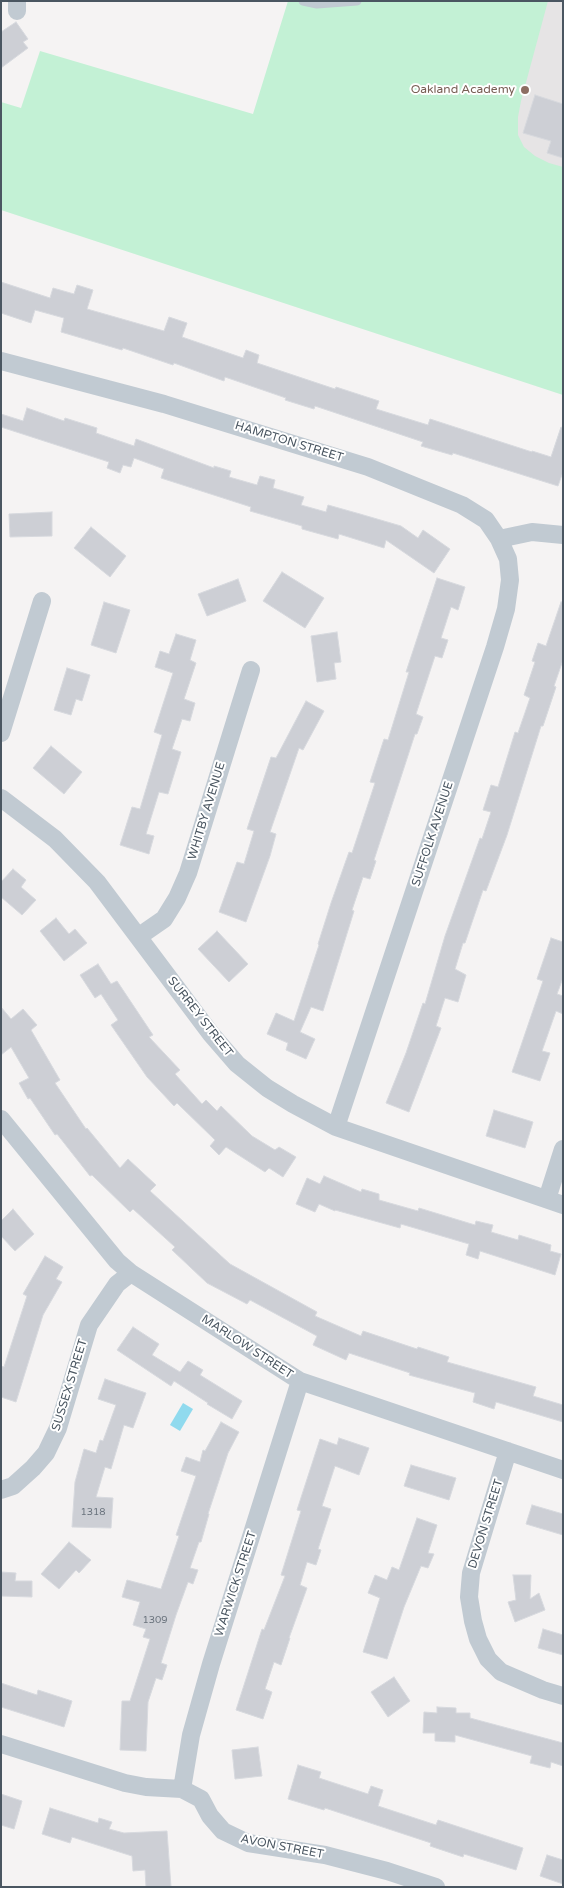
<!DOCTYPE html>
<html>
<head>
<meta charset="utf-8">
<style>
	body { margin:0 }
	#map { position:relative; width:564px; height:1888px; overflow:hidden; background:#f5f3f3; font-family:"Varela Round",sans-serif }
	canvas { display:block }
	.frame { position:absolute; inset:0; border:2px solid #4a5661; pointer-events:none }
</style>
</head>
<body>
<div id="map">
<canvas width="564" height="1888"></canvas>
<div class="frame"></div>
</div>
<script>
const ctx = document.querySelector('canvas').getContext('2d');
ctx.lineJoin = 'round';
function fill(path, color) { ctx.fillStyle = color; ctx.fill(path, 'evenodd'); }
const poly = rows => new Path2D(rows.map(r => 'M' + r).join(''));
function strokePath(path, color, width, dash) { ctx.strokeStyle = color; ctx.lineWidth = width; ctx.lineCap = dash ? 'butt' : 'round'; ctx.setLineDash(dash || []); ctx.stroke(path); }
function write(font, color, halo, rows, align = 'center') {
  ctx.font = font + ' "Varela Round",sans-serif'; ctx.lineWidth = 4; ctx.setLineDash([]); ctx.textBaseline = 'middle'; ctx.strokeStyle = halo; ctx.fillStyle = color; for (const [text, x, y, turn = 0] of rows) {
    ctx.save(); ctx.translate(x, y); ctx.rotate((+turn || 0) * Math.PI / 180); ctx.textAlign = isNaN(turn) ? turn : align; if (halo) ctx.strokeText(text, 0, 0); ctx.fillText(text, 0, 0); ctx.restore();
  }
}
fill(poly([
	[515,1,563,1,563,210,459,178]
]), '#e6e4e5');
fill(poly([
	[288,1,548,1,521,101,518,117,518,135,524,147,535,156,549,163,563,167,563,395,1,210,1,102,21,108,40,51,253,114]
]), '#c3f1d5');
fill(poly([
	[183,1403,193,1409,180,1431,170,1425]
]), '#90daee');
const building = poly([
	[16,22,28,39,23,42,28,48,1,68,1,32,16,22],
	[535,95,563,104,563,158,547,153,551,141,523,133,535,95],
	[1,282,50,298,53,288,74,294,77,285,93,290,87,309,164,331,169,317,187,323,182,337,243,358,246,350,259,355,257,363,335,389,336,387,379,401,376,409,428,425,430,419,532,452,532,451,551,457,561,427,563,428,563,472,558,486,453,453,452,455,421,446,423,442,315,406,314,409,285,400,286,398,225,377,224,381,174,363,173,365,123,348,122,350,61,332,64,318,35,310,31,323,1,313,1,282],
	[27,408,64,421,65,418,97,428,96,433,134,446,136,439,214,468,214,466,231,471,229,477,257,485,260,476,275,480,273,488,304,497,301,505,326,512,328,505,360,514,401,526,418,538,423,530,450,549,434,573,386,540,384,548,339,534,338,539,302,529,302,526,250,511,251,507,161,478,164,469,134,458,131,467,123,465,120,473,107,468,109,462,1,427,1,414,23,421,27,408],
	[52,512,52,536,10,537,9,514,52,512],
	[91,527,126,556,110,577,74,548,91,527],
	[282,572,324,598,305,628,263,601,282,572],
	[437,578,465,587,458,610,451,607,441,638,448,640,442,658,435,656,416,714,423,717,417,734,415,734,374,860,376,861,370,879,363,877,352,910,354,911,323,1011,311,1007,300,1032,315,1039,306,1059,286,1050,288,1043,267,1034,276,1013,294,1021,319,945,318,944,331,903,349,852,352,853,375,783,370,782,384,739,388,740,409,672,406,672,437,578],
	[238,579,246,601,207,616,198,594,238,579],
	[104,602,130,610,116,653,91,645,104,602],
	[561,602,563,602,563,660,554,686,556,687,543,726,541,726,507,835,486,891,483,890,465,943,463,943,455,969,466,975,458,1002,445,998,436,1026,441,1028,409,1112,386,1103,406,1053,423,1003,425,1004,445,936,480,838,482,839,491,812,483,810,491,785,498,787,515,732,518,733,530,698,524,695,535,662,532,661,538,643,546,646,561,602],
	[337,632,341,662,334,663,336,679,317,682,311,636,337,632],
	[176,634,196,640,190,660,196,663,184,699,195,703,190,721,182,719,172,749,181,752,168,794,159,792,146,834,154,836,149,854,120,845,132,807,140,809,162,735,154,732,173,673,155,667,160,651,169,654,176,634],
	[67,668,90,675,82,701,76,699,71,715,54,710,67,668],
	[306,701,324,711,303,750,299,748,270,832,276,834,270,856,246,922,219,912,237,862,244,864,254,831,247,829,271,757,276,758,306,701],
	[51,746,82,772,64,794,33,768,51,746],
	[13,869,26,880,21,887,36,900,22,915,1,897,1,882,13,869],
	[56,918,69,934,75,929,87,943,64,961,40,931,56,918],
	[217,931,248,964,229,982,198,949,217,931],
	[551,938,563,942,563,978,557,994,563,996,563,1014,556,1011,542,1051,550,1053,540,1081,512,1072,543,981,537,979,551,938],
	[98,964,111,984,117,981,153,1035,149,1037,180,1070,175,1074,202,1104,206,1100,217,1111,221,1106,252,1136,275,1150,279,1147,296,1157,283,1177,269,1168,265,1172,226,1147,219,1155,210,1146,215,1140,177,1103,174,1106,147,1077,111,1025,118,1020,101,994,95,998,80,975,98,964],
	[1,1007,11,1019,23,1009,37,1025,31,1030,60,1080,55,1083,86,1129,87,1128,120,1168,128,1159,156,1185,150,1191,230,1264,317,1312,315,1316,361,1336,363,1331,417,1349,418,1347,449,1357,447,1362,536,1387,533,1396,563,1405,563,1422,496,1402,494,1409,473,1402,475,1393,409,1375,410,1373,349,1353,346,1360,313,1345,317,1336,250,1300,247,1304,207,1283,172,1250,175,1247,133,1209,130,1212,92,1175,90,1176,57,1134,55,1135,30,1098,28,1099,19,1083,29,1078,11,1047,1,1055,1,1007],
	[494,1110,533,1122,525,1148,486,1136,494,1110],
	[324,1176,361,1192,362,1189,379,1194,379,1200,418,1211,419,1208,475,1225,476,1221,493,1225,491,1232,518,1240,519,1235,551,1245,550,1251,561,1254,555,1275,480,1251,478,1259,466,1255,469,1244,401,1224,400,1228,335,1210,335,1211,319,1204,315,1212,296,1204,307,1178,320,1184,324,1176],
	[13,1209,34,1234,15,1251,1,1236,1,1221,13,1209],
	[45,1256,63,1267,56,1279,62,1282,43,1315,16,1402,1,1397,1,1366,4,1367,27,1296,23,1294,45,1256],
	[133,1327,159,1344,152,1355,180,1372,188,1361,203,1370,200,1375,242,1401,232,1419,207,1404,208,1403,174,1381,171,1386,117,1350,133,1327],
	[105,1379,146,1393,133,1428,124,1425,111,1469,105,1467,96,1497,113,1498,111,1528,72,1527,75,1482,84,1449,96,1453,100,1440,103,1441,116,1405,98,1399,105,1379],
	[221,1422,239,1432,228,1453,208,1514,209,1514,201,1542,199,1542,190,1568,198,1570,193,1584,188,1582,176,1615,161,1663,167,1665,162,1680,156,1678,148,1702,146,1751,120,1750,122,1701,130,1701,150,1639,143,1637,146,1629,133,1625,140,1602,122,1597,127,1580,161,1589,179,1536,176,1535,196,1476,181,1471,186,1457,200,1462,203,1450,205,1451,221,1422],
	[339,1438,369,1448,359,1475,335,1466,322,1506,331,1509,318,1549,321,1550,316,1565,307,1562,300,1585,307,1588,289,1638,290,1638,281,1665,274,1662,265,1689,272,1692,263,1719,236,1710,262,1629,264,1630,285,1576,281,1575,301,1511,297,1510,320,1439,337,1445,339,1438],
	[411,1465,456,1478,449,1500,404,1486,411,1465],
	[532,1505,563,1514,563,1535,526,1524,532,1505],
	[417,1518,437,1525,428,1553,434,1554,428,1568,421,1566,404,1607,387,1659,363,1652,380,1598,368,1593,375,1575,387,1580,392,1567,399,1570,417,1518],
	[69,1542,91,1560,79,1573,76,1570,59,1589,41,1574,69,1542],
	[1,1572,16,1573,15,1581,32,1581,32,1597,1,1596,1,1572],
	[513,1575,531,1575,530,1599,539,1593,545,1610,515,1622,508,1602,516,1600,513,1575],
	[543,1629,563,1635,563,1655,538,1648,543,1629],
	[394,1677,410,1701,388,1717,371,1692,394,1677],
	[1,1683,37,1695,38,1690,72,1701,64,1727,1,1707,1,1683],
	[437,1707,456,1708,456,1713,470,1713,470,1718,563,1743,563,1766,551,1762,550,1768,530,1763,532,1756,455,1735,455,1742,435,1741,435,1733,423,1733,424,1712,437,1713,437,1707],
	[258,1747,262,1776,235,1779,232,1750,258,1747],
	[298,1765,321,1772,319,1778,368,1794,371,1786,383,1790,378,1806,436,1825,438,1820,523,1848,516,1870,464,1854,463,1857,430,1846,431,1843,325,1808,324,1810,288,1799,298,1765],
	[1,1794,22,1801,14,1829,1,1825,1,1794],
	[50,1808,98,1823,99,1818,112,1822,109,1829,124,1833,167,1831,171,1887,146,1887,145,1870,133,1871,132,1856,72,1837,70,1843,42,1834,50,1808],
	[547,1855,563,1860,563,1884,540,1876,547,1855]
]);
fill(building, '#cdcfd5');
strokePath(building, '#d7d9de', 1);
strokePath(poly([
	[303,1,317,4,357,1]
]), '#c1cad2', 9);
strokePath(poly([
	[17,1,17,11],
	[1,361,164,404,368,467,462,505,486,520,499,539,532,532,563,535],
	[1,733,42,601],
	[1,798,55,839,97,882,211,1034,237,1064,267,1088,293,1104,336,1127,563,1205],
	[138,937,164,919,177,898,188,873,251,670],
	[1,1119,117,1261,131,1273,300,1381,563,1470],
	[336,1127,495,647,506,609,510,580,508,559,499,539],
	[547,1199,563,1149],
	[508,1451,471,1573,469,1597,473,1621,478,1639,488,1659,501,1672,543,1690,563,1696],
	[1,1490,13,1486,33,1468,46,1453,58,1428,89,1325,117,1284,131,1273],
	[1,1744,125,1783,146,1787,182,1789,201,1799,210,1816,223,1831,248,1843,325,1855,387,1871,436,1887],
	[182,1789,191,1735,211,1664,300,1381]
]), '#c1cad2', 18);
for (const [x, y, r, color] of [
	[525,90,5,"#8d6e63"]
]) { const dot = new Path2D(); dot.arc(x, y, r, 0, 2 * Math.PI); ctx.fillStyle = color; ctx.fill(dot); strokePath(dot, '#fff', 2); }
write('10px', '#6b747e', null, [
	["1318",93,1512],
	["1309",155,1620]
]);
write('12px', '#785e54', '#fff', [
	["Oakland Academy",515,90]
], 'right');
write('12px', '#4a5661', '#fff', [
	["HAMPTON STREET",289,442,17],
	["WHITBY AVENUE",207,811,-73],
	["SUFFOLK AVENUE",433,834,-72],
	["SURREY STREET",200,1017,52],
	["MARLOW STREET",247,1347,33],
	["SUSSEX STREET",70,1385,-73],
	["DEVON STREET",486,1524,-73],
	["WARWICK STREET",236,1584,-72],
	["AVON STREET",282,1847,11]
]);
</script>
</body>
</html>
